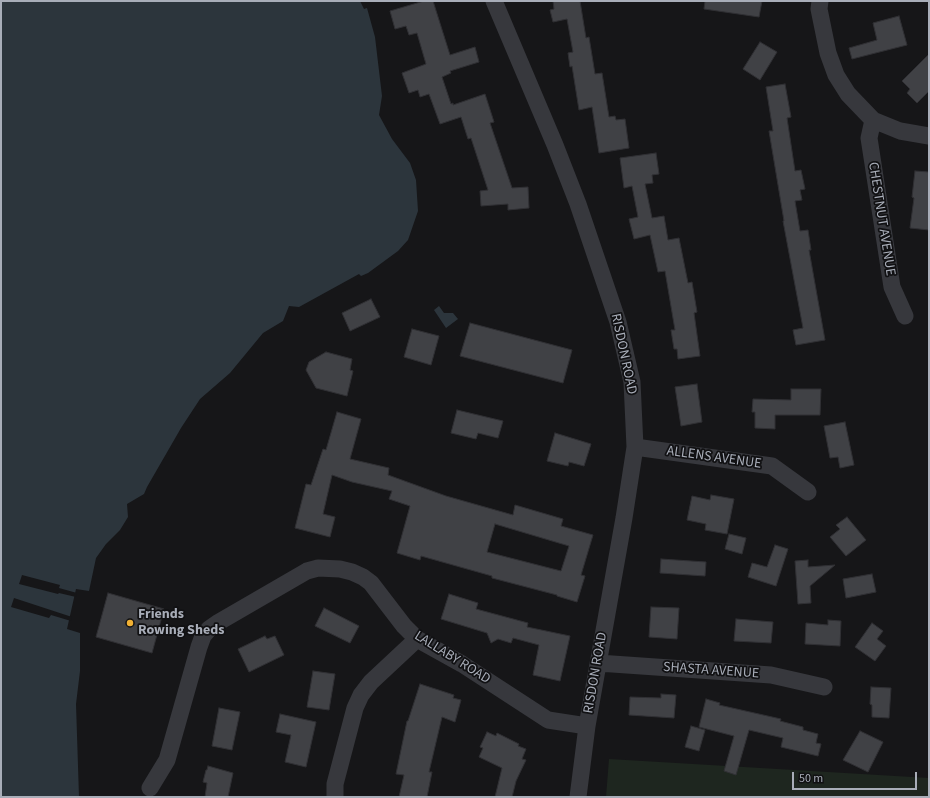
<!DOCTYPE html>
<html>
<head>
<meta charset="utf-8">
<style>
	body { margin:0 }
	#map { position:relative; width:930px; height:798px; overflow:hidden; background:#161618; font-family:"Source Sans 3",sans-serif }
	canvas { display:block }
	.frame { position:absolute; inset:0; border:2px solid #a8adb8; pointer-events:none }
	.scale { position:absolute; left:792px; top:772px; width:125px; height:18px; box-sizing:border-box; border:2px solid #a8adb8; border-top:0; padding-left:5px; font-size:12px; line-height:14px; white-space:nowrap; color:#a8adb8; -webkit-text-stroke:3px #111113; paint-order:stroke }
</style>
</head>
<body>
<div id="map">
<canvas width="930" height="798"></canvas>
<div class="frame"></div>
<div class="scale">50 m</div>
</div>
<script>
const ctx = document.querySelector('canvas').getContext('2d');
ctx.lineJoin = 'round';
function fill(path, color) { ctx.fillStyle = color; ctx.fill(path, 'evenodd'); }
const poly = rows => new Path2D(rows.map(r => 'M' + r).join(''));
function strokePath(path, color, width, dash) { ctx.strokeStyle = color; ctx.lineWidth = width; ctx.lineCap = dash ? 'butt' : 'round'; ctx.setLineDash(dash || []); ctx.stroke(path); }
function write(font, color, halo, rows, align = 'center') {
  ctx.font = font + ' "Source Sans 3",sans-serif'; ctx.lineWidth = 3.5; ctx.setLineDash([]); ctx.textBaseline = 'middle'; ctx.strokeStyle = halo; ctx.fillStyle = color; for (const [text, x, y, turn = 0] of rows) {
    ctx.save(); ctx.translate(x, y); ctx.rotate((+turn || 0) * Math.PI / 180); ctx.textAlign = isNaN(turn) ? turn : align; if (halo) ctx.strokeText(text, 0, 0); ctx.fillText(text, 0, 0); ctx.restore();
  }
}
fill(poly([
	[609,759,929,778,929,797,606,797]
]), '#1e261f');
fill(poly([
	[1,1,360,1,364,9,367,8,375,37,382,96,379,115,392,139,410,163,416,180,418,211,408,240,398,251,368,273,361,276,359,274,299,307,289,306,283,321,263,333,230,373,200,399,181,428,147,487,144,494,127,504,128,517,120,530,106,544,96,558,89,591,76,589,67,629,80,633,80,671,76,704,79,797,1,797],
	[439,306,444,313,453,313,458,319,446,328,434,310]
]), '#2c353c');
fill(poly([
	[22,575,60,585,59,588,77,593,76,597,59,593,58,594,19,584],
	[14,598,72,617,71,621,51,615,49,618,11,607]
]), '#161618');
const building = poly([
	[424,1,433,1,450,55,475,47,479,62,450,71,451,73,442,77,451,104,453,103,453,105,485,94,494,122,490,123,512,188,528,187,529,208,508,210,508,204,481,206,480,191,488,190,471,138,468,139,461,117,440,124,429,94,420,97,418,90,409,93,402,73,426,64,417,33,409,35,406,26,395,29,390,11,424,1],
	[553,1,580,1,586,38,589,37,595,74,602,73,609,117,615,116,616,120,625,119,629,148,599,153,592,107,579,110,572,66,570,67,568,53,573,52,567,19,553,22,550,10,554,9,553,1],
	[705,1,762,1,759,17,704,9,705,1],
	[899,16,907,45,852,59,849,48,877,40,873,23,899,16],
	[760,42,777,52,760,80,743,69,760,42],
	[929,54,929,91,917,103,907,93,910,89,902,81,929,54],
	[785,84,791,117,787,118,795,171,801,170,805,189,800,190,802,200,795,201,800,231,808,230,811,250,809,250,825,340,796,345,793,330,803,328,783,221,784,221,769,131,773,131,766,87,785,84],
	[656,153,659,174,652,175,653,183,645,184,652,218,664,216,668,240,679,238,688,283,692,282,697,312,694,313,700,356,678,359,677,349,674,349,671,330,675,330,665,271,658,272,650,235,634,239,629,219,638,217,632,186,624,188,620,158,656,153],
	[915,171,929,172,929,230,910,228,914,198,912,197,915,171],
	[371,299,380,317,350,331,342,313,371,299],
	[470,323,572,350,563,383,460,356,470,323],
	[412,329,439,336,431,365,404,357,412,329],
	[326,352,352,359,350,370,353,371,347,396,316,388,306,370,309,362,326,352],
	[697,384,702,422,681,426,675,387,697,384],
	[791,389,821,389,820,415,775,415,775,429,755,428,755,412,752,412,753,399,791,400,791,389],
	[457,410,503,421,498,438,478,433,476,439,451,433,457,410],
	[337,412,361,419,350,459,389,468,388,475,446,496,513,515,515,505,563,519,561,526,593,535,581,575,585,576,577,602,557,596,557,595,492,578,492,576,421,556,420,560,397,553,410,506,389,499,392,491,352,482,332,475,323,514,335,517,330,537,295,528,306,484,311,485,323,449,326,450,337,412],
	[495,524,569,546,561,571,487,552,495,524],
	[845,422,854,465,840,468,838,457,830,458,824,426,845,422],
	[555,433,591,444,584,466,569,462,568,466,547,461,555,433],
	[711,495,734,499,727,534,705,530,706,524,687,520,692,496,710,500,711,495],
	[847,517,866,540,846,556,830,537,840,529,836,525,847,517],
	[729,534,746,538,742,554,725,549,729,534],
	[775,545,788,549,776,586,748,577,752,563,767,567,775,545],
	[661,559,706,562,705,576,660,573,661,559],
	[808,560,808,567,835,565,810,586,811,603,798,604,795,561,808,560],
	[872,574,876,592,846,598,843,579,872,574],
	[108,593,164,609,152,653,96,637,108,593],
	[449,594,478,603,476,609,528,623,527,627,570,636,560,681,533,675,539,645,513,638,511,643,498,639,491,643,487,633,441,619,449,594],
	[651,607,679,608,677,639,649,637,651,607],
	[324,608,359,626,350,643,315,626,324,608],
	[736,619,773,622,771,643,734,641,736,619],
	[828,620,841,621,840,646,805,644,806,623,828,625,828,620],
	[872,623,883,631,877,639,886,646,875,661,855,647,872,623],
	[265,636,267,639,275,636,284,655,249,672,238,649,265,636],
	[313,671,335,674,329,710,307,707,313,671],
	[420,684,454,695,453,698,461,700,455,722,442,717,429,772,432,772,427,797,399,797,404,775,396,774,407,721,408,721,420,684],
	[871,687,891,688,889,718,872,717,872,705,870,704,871,687],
	[661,694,676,695,674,718,629,715,630,697,661,698,661,694],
	[706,699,720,703,719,705,781,719,780,721,803,727,803,730,818,734,816,743,821,744,818,756,781,747,783,738,749,730,736,775,724,771,734,736,699,727,706,699],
	[219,708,240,712,232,750,212,746,219,708],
	[280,714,316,722,306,767,285,762,291,735,276,732,280,714],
	[691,726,705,730,699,751,685,747,691,726],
	[860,731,883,742,868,772,843,760,860,731],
	[487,732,496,736,497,733,519,744,518,746,526,749,522,759,526,760,516,781,512,797,495,797,502,768,479,757,483,748,480,747,487,732],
	[208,766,233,773,228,797,205,797,207,783,203,782,206,770,207,770,208,766]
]);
fill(building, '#404145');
strokePath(building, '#303034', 1);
strokePath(poly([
	[494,1,555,145,578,204,618,322,632,382,635,447,624,518,587,726,578,797],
	[820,1,819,9,828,53,836,75,848,94,873,120,869,138,892,287,905,316],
	[873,120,900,131,929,136],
	[635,447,772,466,808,492],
	[598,663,771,675,824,687],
	[150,788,167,760,199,647,203,636,209,629,219,622,307,571,318,568,340,569,352,572,363,577,371,583,404,626,417,639,462,664,548,720,587,726],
	[335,797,335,784,355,708,361,695,371,682,417,639]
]), '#37383d', 17);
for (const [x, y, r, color] of [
	[130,623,4,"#f2b134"]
]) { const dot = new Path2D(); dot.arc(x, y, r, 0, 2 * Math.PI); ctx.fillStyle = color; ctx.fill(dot); strokePath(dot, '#111113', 1.5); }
write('14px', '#a8adb8', '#111113', [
	["CHESTNUT AVENUE",881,219,81],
	["RISDON ROAD",623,354,78],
	["ALLENS AVENUE",714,458,8],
	["LALLABY ROAD",452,658,32],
	["SHASTA AVENUE",711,671,4],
	["RISDON ROAD",596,673,-80]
]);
write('bold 14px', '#a8adb8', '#111113', [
	["Friends",138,615],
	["Rowing Sheds",138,631]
], 'left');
</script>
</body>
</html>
